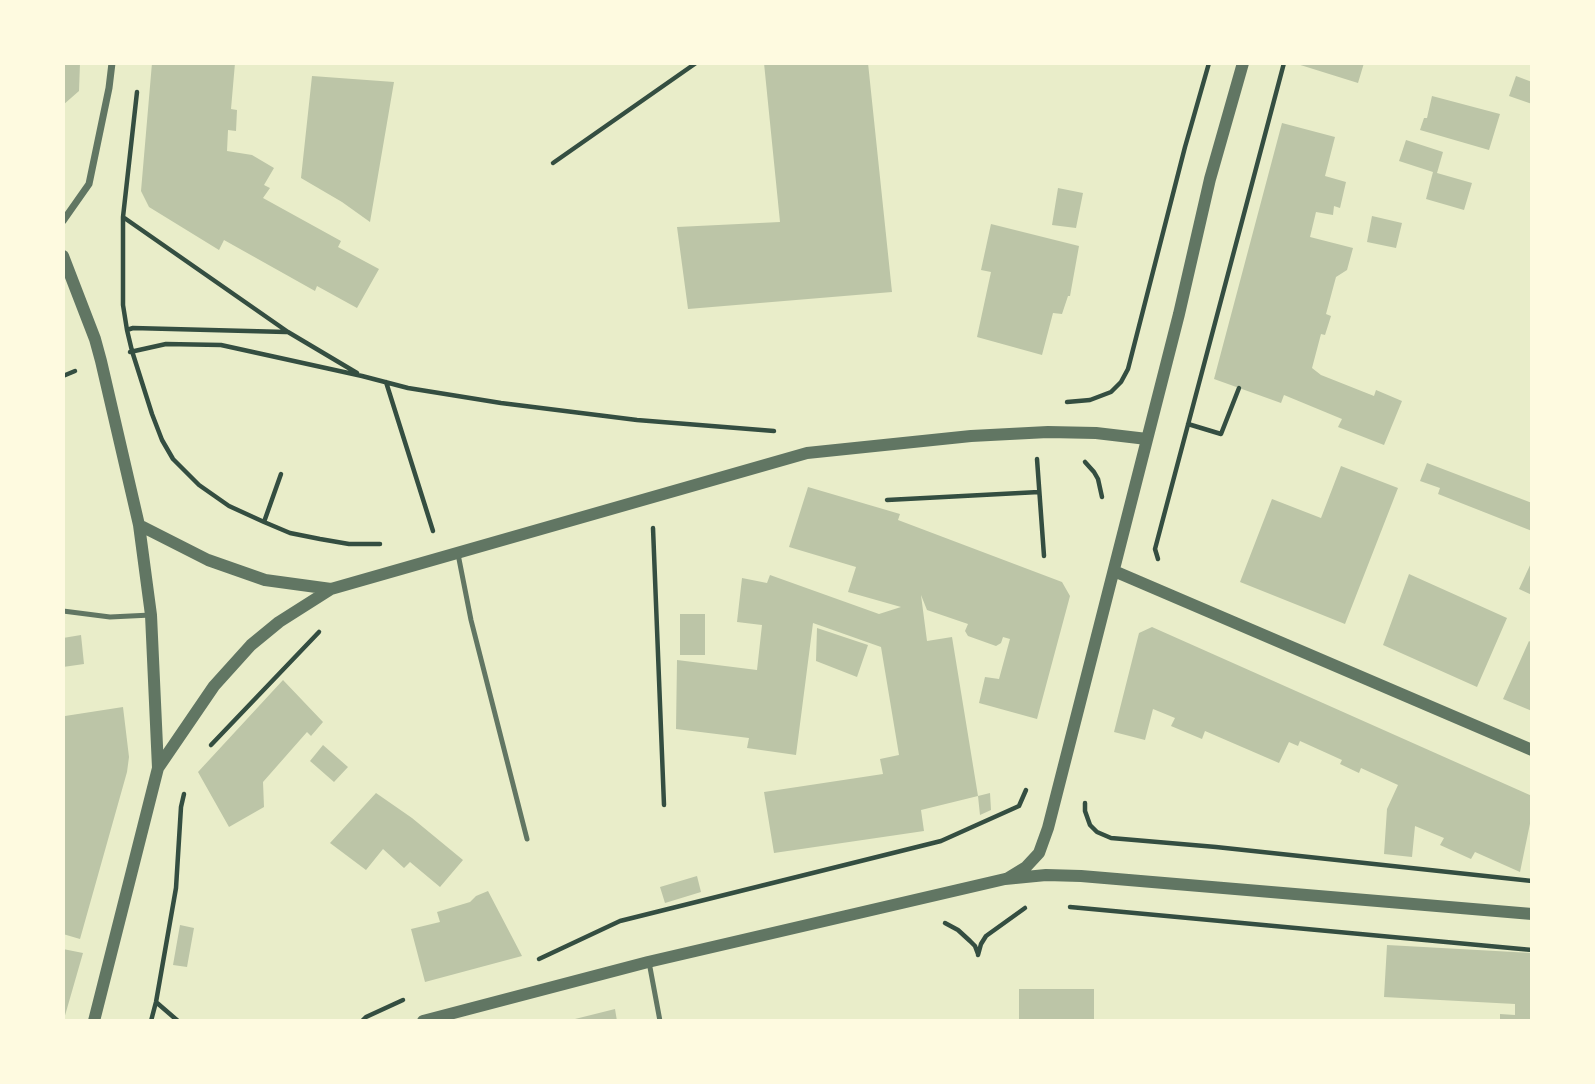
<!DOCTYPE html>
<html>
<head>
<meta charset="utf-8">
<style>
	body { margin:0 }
	#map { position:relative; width:1595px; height:1084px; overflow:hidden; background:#e9edc9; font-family:"DM Sans",sans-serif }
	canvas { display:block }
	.frame { position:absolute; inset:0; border:65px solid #fefae0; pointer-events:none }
</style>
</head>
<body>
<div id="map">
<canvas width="1595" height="1084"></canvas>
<div class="frame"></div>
</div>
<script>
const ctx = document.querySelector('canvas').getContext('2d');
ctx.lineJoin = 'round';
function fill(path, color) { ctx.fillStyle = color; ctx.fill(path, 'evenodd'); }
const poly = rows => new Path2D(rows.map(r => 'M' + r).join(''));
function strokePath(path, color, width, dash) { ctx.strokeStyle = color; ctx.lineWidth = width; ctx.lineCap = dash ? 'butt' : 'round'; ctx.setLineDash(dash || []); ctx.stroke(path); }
fill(poly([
	[63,63,80,63,79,91,63,105],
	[152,63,235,63,231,109,237,110,236,131,228,130,227,151,252,155,274,168,264,185,270,188,263,198,341,241,338,247,379,269,357,308,317,286,315,291,224,240,219,250,149,207,141,191],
	[764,63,868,63,892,292,688,309,677,227,780,222],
	[1294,63,1364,63,1358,83],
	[312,76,394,82,370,222,342,202,301,178],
	[1516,76,1532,82,1532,104,1509,96],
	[1432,96,1500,114,1489,150,1420,130,1424,118,1427,118],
	[1282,123,1335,137,1325,176,1346,182,1340,208,1334,206,1333,215,1316,212,1310,237,1353,248,1347,270,1336,277,1326,314,1331,316,1325,335,1321,334,1312,368,1321,375,1374,396,1376,390,1402,401,1384,445,1338,427,1342,419,1284,395,1281,403,1214,379],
	[1406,140,1443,152,1437,173,1472,183,1464,210,1426,199,1433,172,1399,161],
	[1058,188,1083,193,1076,228,1052,225],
	[1372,216,1402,223,1396,248,1367,242],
	[991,224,1079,246,1070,296,1068,296,1062,314,1053,313,1042,355,977,337,991,272,981,270],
	[1427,463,1532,503,1532,531,1438,494,1440,488,1420,481],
	[1341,466,1398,488,1345,624,1240,582,1272,499,1321,518],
	[808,487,900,514,898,520,1062,582,1070,596,1037,719,979,703,985,677,999,679,1010,639,1003,637,1001,643,996,646,968,636,965,631,968,624,927,610,921,595,927,641,952,637,978,796,990,793,991,810,980,815,978,796,921,810,924,831,774,853,764,792,883,774,880,759,899,755,881,647,813,623,796,755,747,748,749,738,676,729,677,660,757,670,762,625,737,622,742,578,767,583,770,575,879,614,901,607,848,592,856,567,789,547],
	[1532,561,1532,595,1519,589],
	[1409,574,1507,618,1477,687,1383,645],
	[680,614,705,614,705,655,680,655],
	[1152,627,1532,796,1532,814,1520,872,1475,852,1471,859,1440,845,1444,838,1415,826,1412,857,1384,854,1387,809,1398,785,1361,768,1359,773,1340,764,1342,760,1300,741,1298,746,1289,742,1279,763,1205,731,1202,739,1171,726,1175,718,1153,709,1145,740,1114,732,1139,633],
	[817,628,868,645,857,677,816,661],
	[81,635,84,664,63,667,63,638],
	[1529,641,1532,643,1532,711,1503,699],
	[283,680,323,722,311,736,307,732,263,782,264,807,229,827,198,772],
	[123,707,129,757,127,772,80,939,63,934,63,719,65,716],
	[323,745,348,767,334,782,310,761],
	[376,793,412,818,463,860,440,887,410,862,404,868,383,849,366,870,330,843],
	[697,876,701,892,665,903,660,887],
	[488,891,522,956,425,982,411,929,440,922,437,912,470,902,476,896],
	[180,925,194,928,187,967,173,965],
	[1387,945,1532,953,1532,1021,1500,1021,1500,1014,1515,1015,1515,1004,1384,997],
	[63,949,83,953,64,1019,63,1019],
	[1019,989,1094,989,1094,1021,1019,1021],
	[615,1009,617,1021,571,1021,571,1020]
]), '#bcc5a7');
strokePath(poly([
	[137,92,123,217,288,332,357,373],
	[553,163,696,63],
	[123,217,123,305,127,330,132,351,152,414,162,440,173,459,199,485,229,506,264,522,290,533,320,539,349,544,380,544],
	[127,330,133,328,286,332],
	[130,352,166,344,221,345,362,376,408,388,501,403,637,420,774,431],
	[63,376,75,371],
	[386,382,433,531],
	[1067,402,1090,400,1111,392,1121,382,1128,369,1185,147,1209,63],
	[1188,424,1221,434,1239,388],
	[1037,459,1044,556],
	[1085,462,1094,472,1098,479,1102,497],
	[887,500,1039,492],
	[264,522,281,474],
	[653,528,664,805],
	[1158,559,1155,549,1284,63],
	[211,745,319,632],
	[1085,803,1085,811,1090,825,1097,832,1111,838,1216,847,1532,881],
	[1070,907,1532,950],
	[945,923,958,930,970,941,975,946,978,954],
	[978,955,981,944,986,936,1025,908],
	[539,959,620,921,941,841,1019,806,1026,790],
	[156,1002,178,1021],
	[151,1021,156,1002,176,888,181,807,184,794],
	[362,1021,366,1017,403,1000]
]), '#344e41', 4.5);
strokePath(poly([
	[458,554,471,620,527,839],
	[63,611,110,617,151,615],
	[649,962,660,1021]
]), '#617663', 5);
strokePath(poly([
	[63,221,89,184,109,88,112,63]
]), '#617663', 7);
strokePath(poly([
	[63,256,95,339,101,361,139,525,151,615,158,768],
	[139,525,208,560,265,580,331,589,807,453,971,436,1048,432,1096,433,1147,439],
	[1114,571,1532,750],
	[1008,878,1026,867,1039,853,1048,828,1179,314,1210,179,1243,63],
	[94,1021,158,768,214,686,251,645,279,622,331,589],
	[423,1021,648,962,1005,879,1046,875,1081,876,1532,914]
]), '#617663', 12);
</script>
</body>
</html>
